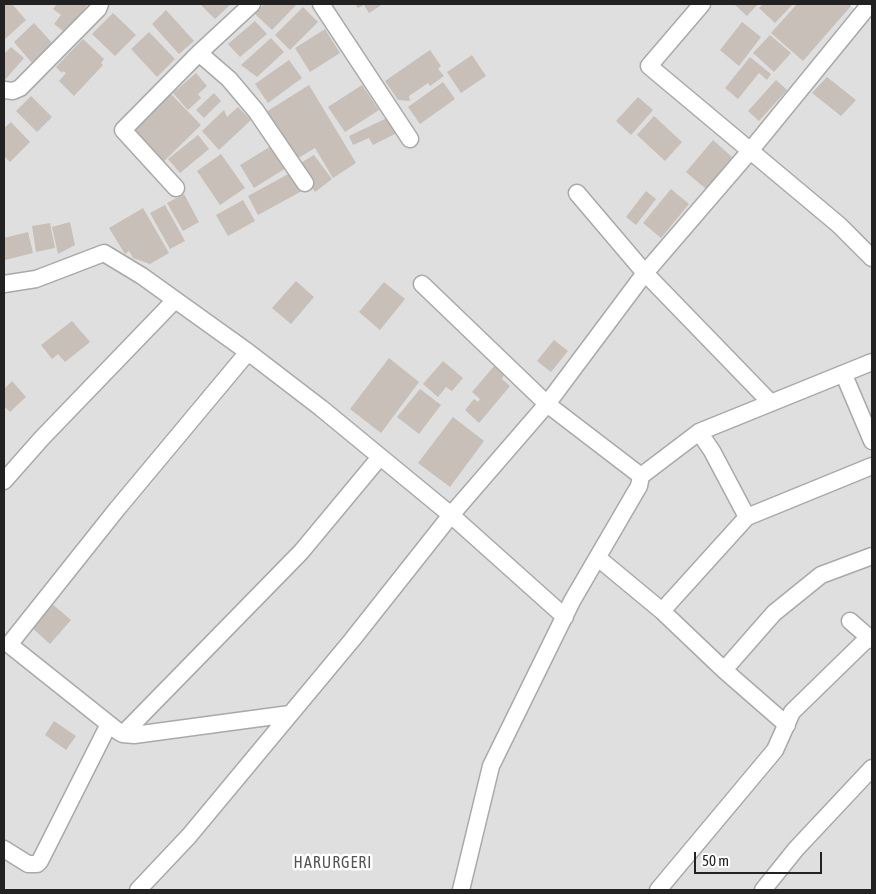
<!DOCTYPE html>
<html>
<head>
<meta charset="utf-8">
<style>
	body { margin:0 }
	#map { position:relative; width:876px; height:894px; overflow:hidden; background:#f2efe9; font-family:"Asap Condensed",sans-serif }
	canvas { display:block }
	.frame { position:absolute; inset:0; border:5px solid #222; pointer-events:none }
	.scale { position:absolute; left:694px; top:852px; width:128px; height:22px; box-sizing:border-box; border:2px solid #222; border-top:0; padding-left:6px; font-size:15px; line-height:18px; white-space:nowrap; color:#222; -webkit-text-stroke:4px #fff; paint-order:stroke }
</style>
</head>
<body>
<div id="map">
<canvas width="876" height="894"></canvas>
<div class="frame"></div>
<div class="scale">50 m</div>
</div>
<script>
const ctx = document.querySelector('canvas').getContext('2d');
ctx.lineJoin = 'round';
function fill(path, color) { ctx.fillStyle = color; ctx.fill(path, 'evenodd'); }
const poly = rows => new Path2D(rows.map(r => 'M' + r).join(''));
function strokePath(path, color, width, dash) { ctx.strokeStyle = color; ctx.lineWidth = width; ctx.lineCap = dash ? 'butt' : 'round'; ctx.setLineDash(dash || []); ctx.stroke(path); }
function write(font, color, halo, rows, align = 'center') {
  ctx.font = font + ' "Asap Condensed",sans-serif'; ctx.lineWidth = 5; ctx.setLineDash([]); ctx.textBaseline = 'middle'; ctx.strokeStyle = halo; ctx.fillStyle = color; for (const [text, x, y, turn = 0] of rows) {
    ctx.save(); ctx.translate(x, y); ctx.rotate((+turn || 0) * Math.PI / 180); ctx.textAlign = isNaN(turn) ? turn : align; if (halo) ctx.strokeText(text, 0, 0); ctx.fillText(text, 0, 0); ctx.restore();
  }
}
fill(poly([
	[4,4,848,4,872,22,872,890,4,890]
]), '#e0dfdf');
fill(poly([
	[4,4,12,4,26,20,4,40],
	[57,4,88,4,67,34,54,24,61,15,53,9],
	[200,4,231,4,215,19],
	[264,4,297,4,272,30,255,14],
	[355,4,383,4,369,13,364,5,358,8],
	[737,4,758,4,747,16,735,5],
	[763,4,793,4,775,23,759,8],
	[797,4,849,4,851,6,803,61,771,33],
	[303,7,318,22,290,50,275,35],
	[166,10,194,41,179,54,152,24],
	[113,13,136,35,115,56,92,34],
	[255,21,267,34,240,57,228,44],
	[742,22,761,37,739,66,720,50],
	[34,23,53,44,32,63,14,42],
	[325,29,340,53,310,72,295,48],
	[149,32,175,59,157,77,131,49],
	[770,35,791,53,774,72,753,53],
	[271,38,284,52,257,77,241,65],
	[83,39,104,59,101,63,103,65,74,96,59,81,66,73,63,71,62,73,56,67],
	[11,47,24,58,4,81,4,54],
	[430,50,441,66,438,69,444,76,430,86,428,83,409,96,410,101,398,100,385,81],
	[472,55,486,76,461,93,447,72],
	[750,57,771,74,767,80,759,73,738,99,725,88],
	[289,60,302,78,268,103,255,84],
	[196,73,207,86,198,94,201,98,188,110,173,93],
	[827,77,856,100,841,116,812,93],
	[776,80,787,90,759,121,748,111],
	[443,82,455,99,420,124,408,107],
	[309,85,356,163,333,178,315,148,295,160,266,112],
	[362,85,379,110,345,132,328,107],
	[169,92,201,125,161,164,129,131],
	[214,93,221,101,204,118,196,110],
	[31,96,52,117,37,132,16,111],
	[638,97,653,110,631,135,616,121],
	[238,107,251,120,219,150,202,131,224,110,227,117],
	[654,116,682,142,665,161,637,135],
	[389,117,397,133,373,145,369,138,353,145,349,136],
	[11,122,30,142,10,162,4,156,4,128],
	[198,135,209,149,180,173,168,159],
	[713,140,732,157,706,189,686,172],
	[273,145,286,168,254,188,240,165],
	[221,154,245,188,220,205,197,171],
	[314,155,332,179,315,192,297,165],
	[292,172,302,191,258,215,248,196],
	[671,189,689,204,661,238,643,223],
	[646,191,656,199,636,225,626,217],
	[184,194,199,222,183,231,167,203],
	[243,200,255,221,228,236,216,215],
	[165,205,185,241,170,249,150,213],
	[143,208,169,253,150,264,133,258,129,251,125,254,109,228],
	[70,222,75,245,58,254,52,227],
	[50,223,55,248,36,252,32,226],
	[28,232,33,253,5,260,4,238],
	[296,281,314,297,291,324,272,308],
	[384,282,405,299,380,330,359,312],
	[72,321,90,342,65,362,58,354,52,359,41,345],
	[554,340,568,351,551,372,537,361],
	[389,358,419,382,381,433,350,409],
	[443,361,463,378,452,391,446,387,438,397,423,384],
	[495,365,505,372,502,379,510,386,479,423,465,410,474,399,478,402,480,399,472,392],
	[12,381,26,397,10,412,4,406,4,387,5,388],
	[420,389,441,405,419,434,397,417],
	[453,417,484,441,450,487,418,463],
	[50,602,71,620,50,644,30,626],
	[54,721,76,736,66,750,45,735]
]), '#c7bfb8');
const minor = poly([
	[321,4,410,139],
	[702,4,649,66,839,225,872,258],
	[199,53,229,79,256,111,305,183],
	[4,90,13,91,20,88,98,9,100,4],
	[176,188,123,130,199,53,252,4],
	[577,193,645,273,771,403],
	[4,284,36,279,104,253,142,276,248,352,321,408,451,515,565,617],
	[422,284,547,404,641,476],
	[248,352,117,509,12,641,11,646,119,732,123,734,134,735,290,714],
	[844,375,872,441],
	[699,432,712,451,747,517],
	[4,481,42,438,175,300],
	[598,558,662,611,724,670,787,725],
	[662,611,747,517,872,466],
	[850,621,872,640],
	[724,670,774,613,821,575,872,556],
	[123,734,301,552,380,457],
	[4,849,28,864,37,864,40,861,109,724],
	[138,890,189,836,352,640,451,515,547,404,645,273,750,151,870,4],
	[461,890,491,766,572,601,639,486,641,476,699,432,872,362],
	[658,890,775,750,792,712,869,637],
	[763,890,796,849,872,768]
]);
strokePath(minor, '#a9a9a9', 19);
strokePath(minor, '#fff', 16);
ctx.letterSpacing = '1px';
write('16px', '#555', '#fff', [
	["HARURGERI",333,863]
]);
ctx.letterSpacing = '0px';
</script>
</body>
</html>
